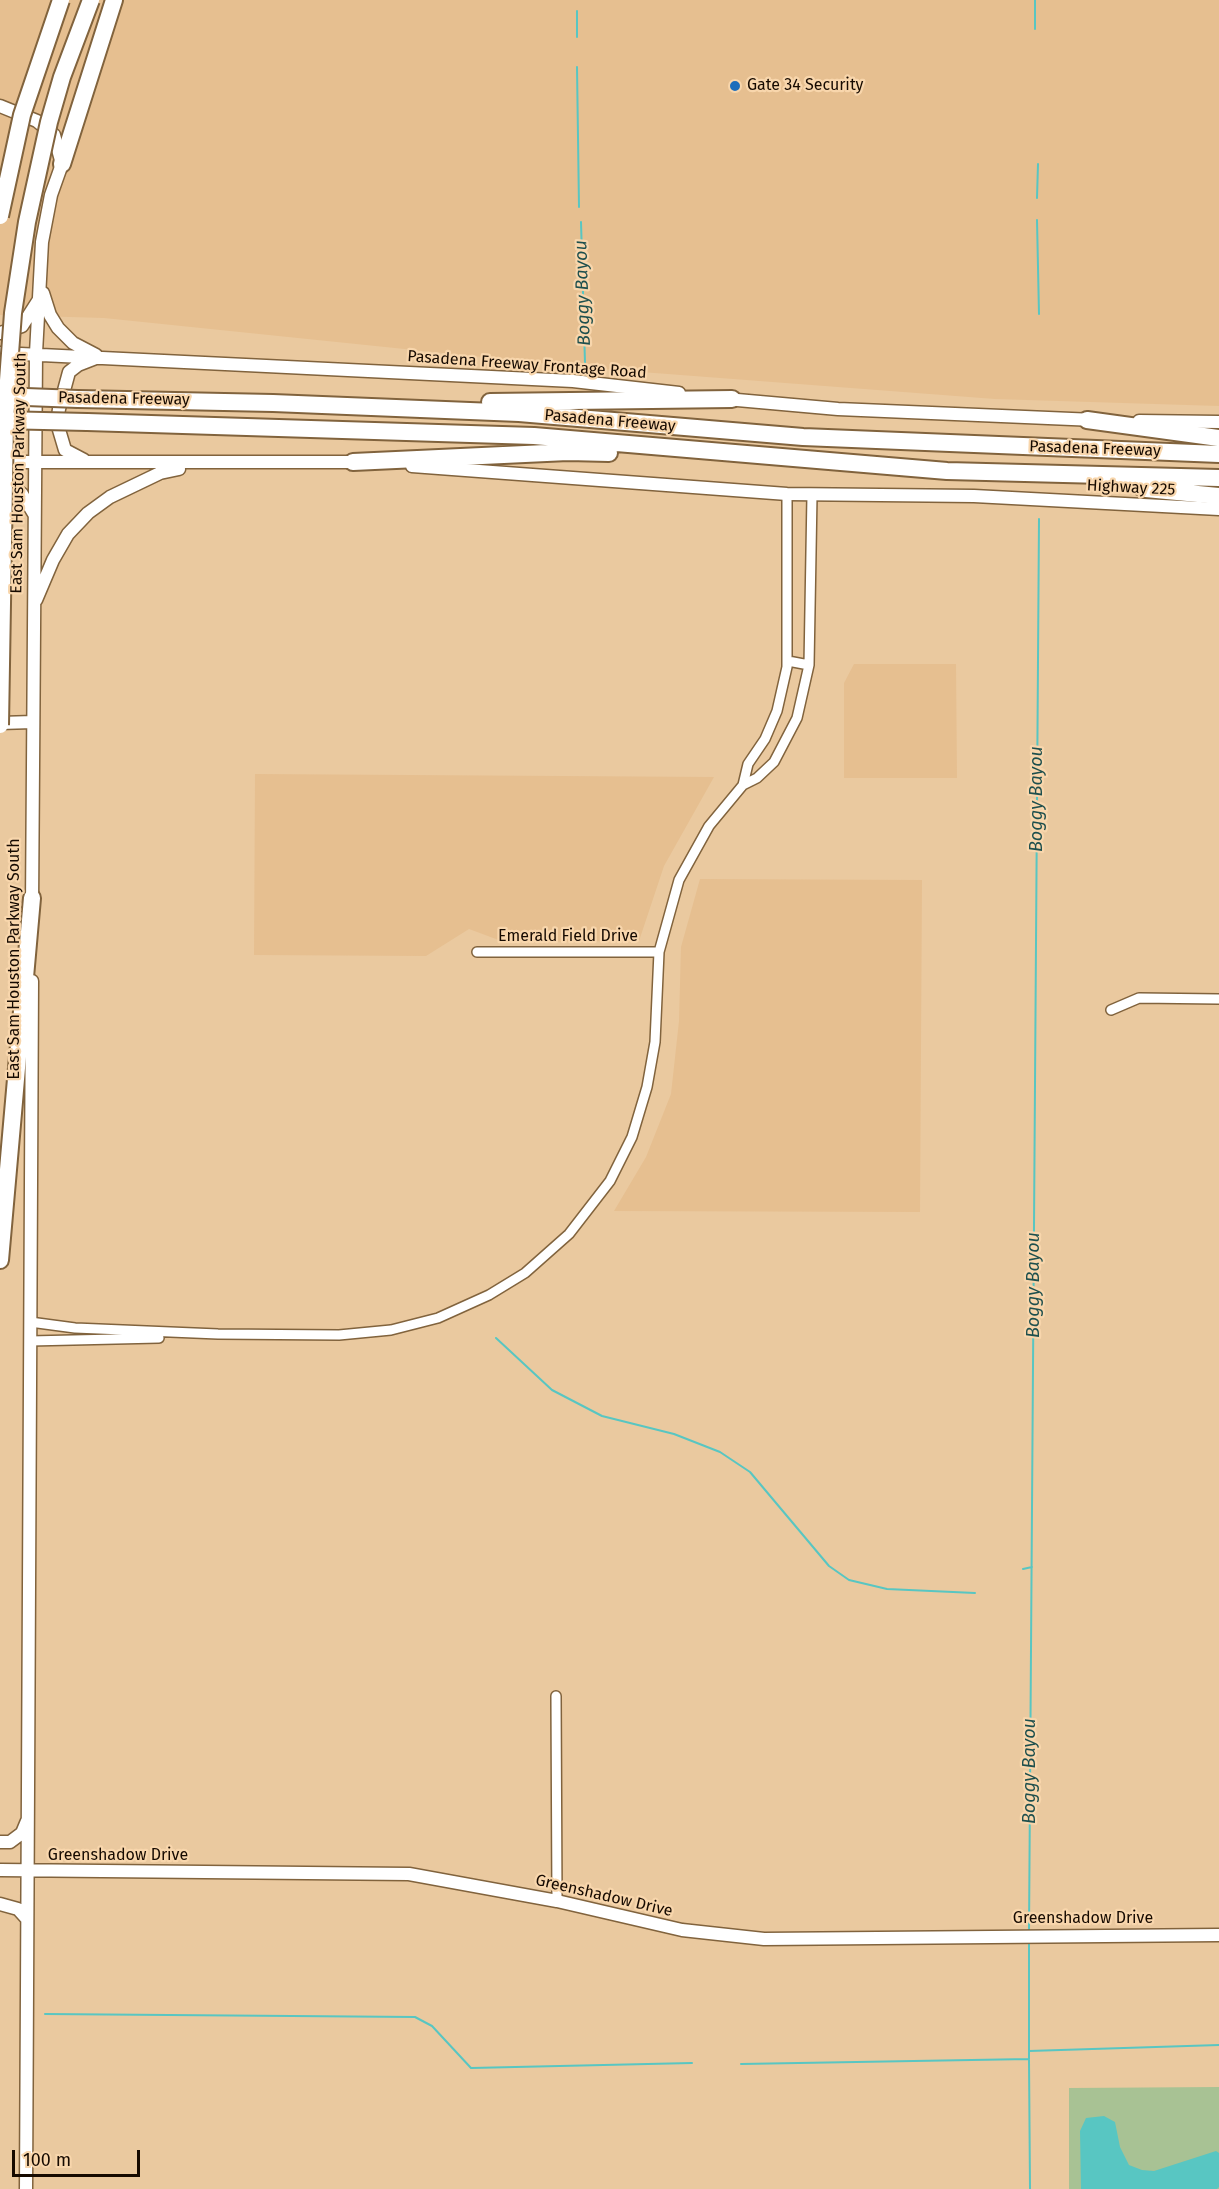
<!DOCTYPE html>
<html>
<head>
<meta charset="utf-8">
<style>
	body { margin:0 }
	#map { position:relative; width:1219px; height:2189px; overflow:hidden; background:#eac99f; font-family:"Fira Sans",sans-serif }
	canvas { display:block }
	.scale { position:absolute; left:12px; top:2150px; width:128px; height:27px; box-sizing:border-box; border:3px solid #160a00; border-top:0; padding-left:8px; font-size:18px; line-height:21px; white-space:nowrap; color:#160a00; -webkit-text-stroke:4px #f8d6ac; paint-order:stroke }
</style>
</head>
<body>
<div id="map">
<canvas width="1219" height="2189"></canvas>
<div class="scale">100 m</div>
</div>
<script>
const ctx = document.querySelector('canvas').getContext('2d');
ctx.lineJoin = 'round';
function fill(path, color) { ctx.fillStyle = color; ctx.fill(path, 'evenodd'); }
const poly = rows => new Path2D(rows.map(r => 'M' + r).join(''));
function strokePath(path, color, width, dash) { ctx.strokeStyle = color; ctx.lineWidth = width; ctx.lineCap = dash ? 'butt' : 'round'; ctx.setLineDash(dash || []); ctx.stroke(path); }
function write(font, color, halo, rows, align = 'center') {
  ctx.font = font + ' "Fira Sans",sans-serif'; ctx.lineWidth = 4.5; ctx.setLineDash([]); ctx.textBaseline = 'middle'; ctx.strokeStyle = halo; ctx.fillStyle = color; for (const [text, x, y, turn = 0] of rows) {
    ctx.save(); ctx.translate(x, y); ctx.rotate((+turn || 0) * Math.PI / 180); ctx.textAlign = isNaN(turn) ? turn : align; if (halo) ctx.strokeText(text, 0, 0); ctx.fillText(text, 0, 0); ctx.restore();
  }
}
fill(poly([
	[0,0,1219,0,1219,406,995,399,589,368,104,318,0,315],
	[854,664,956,664,957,778,844,778,844,683],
	[255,774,714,777,664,866,639,941,504,942,469,929,426,956,254,955],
	[700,879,922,880,920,1212,614,1211,646,1157,671,1094,679,1021,681,947]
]), '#e6bf90');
fill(poly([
	[1219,2087,1219,2189,1069,2189,1069,2088]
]), '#a8c294');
fill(poly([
	[1104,2116,1115,2122,1120,2147,1129,2165,1142,2170,1154,2171,1216,2151,1219,2153,1219,2187,1217,2189,1081,2189,1080,2131,1086,2118]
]), '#58c6c2');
strokePath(poly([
	[1035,0,1035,29],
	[577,11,577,37],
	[577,67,579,207],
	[1037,198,1038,164],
	[1037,220,1039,314],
	[581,222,585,363],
	[496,1338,552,1390,602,1416,674,1434,720,1452,750,1472,829,1566,849,1580,887,1589,975,1593],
	[1023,1569,1032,1567],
	[1029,1931,1039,519],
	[45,2014,415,2017,432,2026,471,2068,692,2063],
	[1029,2051,1029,1940],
	[1029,2060,1030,2189],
	[741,2064,1029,2059,1029,2051,1219,2045]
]), '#58c6c2', 2);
const street = poly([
	[788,661,809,665],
	[743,785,748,764,765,739,777,711,787,667,787,494],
	[477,952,659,952],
	[1111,1010,1139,998,1219,999],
	[30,1322,75,1328,218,1334,339,1335,391,1330,438,1318,489,1295,525,1273,569,1234,610,1181,632,1137,647,1087,655,1042,659,952,679,880,709,826,743,785,757,778,774,762,797,718,809,665,812,495],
	[30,1341,159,1338],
	[556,1696,557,1901]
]);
const secondary = poly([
	[0,106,37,121,54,135,62,164,51,195,42,242,36,353,32,904],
	[43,293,50,315,58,328,73,343,96,355],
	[0,333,22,326,38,301],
	[0,353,573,381,679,393],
	[726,399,838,409,1095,420],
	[1139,421,1219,422],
	[84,460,65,450,57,423,59,409,69,372,78,365,96,358],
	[0,462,359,462],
	[412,466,787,494,974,496,1219,509],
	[0,486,12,487,22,494,34,514],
	[36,600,53,560,68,534,88,513,110,497,160,473,179,469],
	[0,723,33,722],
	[0,1842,10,1842,22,1833,27,1821],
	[0,1870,409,1874,557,1901,682,1930,764,1939,1219,1935],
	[0,1904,18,1909,27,1919],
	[26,2189,32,981]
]);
const highway = poly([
	[62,164,114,0],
	[78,399,273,403,519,413,803,437,1219,454],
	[490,402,732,399],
	[1087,420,1219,438],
	[87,422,534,436,947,471,1219,478],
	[353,462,568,452,609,453],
	[1124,479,1146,489,1219,496],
	[0,1260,32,898]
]);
strokePath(street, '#81633d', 12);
strokePath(secondary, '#81633d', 15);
strokePath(highway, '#81633d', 20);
strokePath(street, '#fff', 9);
strokePath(secondary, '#fff', 12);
strokePath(highway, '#fff', 16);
const highwayBridge = poly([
	[0,216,22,115,61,0],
	[0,396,78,399],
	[0,420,87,422],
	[0,725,5,421,13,313,27,222,49,122,62,77,91,0]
]);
strokePath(highwayBridge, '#81633d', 20, []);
strokePath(highwayBridge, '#fff', 16);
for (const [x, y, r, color] of [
	[735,86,6,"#1c6dbb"]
]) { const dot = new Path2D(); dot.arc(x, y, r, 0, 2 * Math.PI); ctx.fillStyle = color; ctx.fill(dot); strokePath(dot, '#f8d6ac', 2); }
write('16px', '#160a00', '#f8d6ac', [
	["Gate 34 Security",747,86]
], 'left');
write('16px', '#160a00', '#f8d6ac', [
	["Pasadena Freeway Frontage Road",527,365,4],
	["Pasadena Freeway",124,399,1],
	["Pasadena Freeway",610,421,5],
	["Pasadena Freeway",1095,449,2],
	["East Sam Houston Parkway South",19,473,-89],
	["Highway 225",1131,488,3],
	["Emerald Field Drive",568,937],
	["East Sam Houston Parkway South",15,959,-90],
	["Greenshadow Drive",118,1856],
	["Greenshadow Drive",604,1896,13],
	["Greenshadow Drive",1083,1919]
]);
write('italic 18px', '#1e4f4d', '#f8d6ac', [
	["Boggy Bayou",583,293,-92],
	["Boggy Bayou",1037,799,-90],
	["Boggy Bayou",1034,1285,-90],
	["Boggy Bayou",1030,1771,-90]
]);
</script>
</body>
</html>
